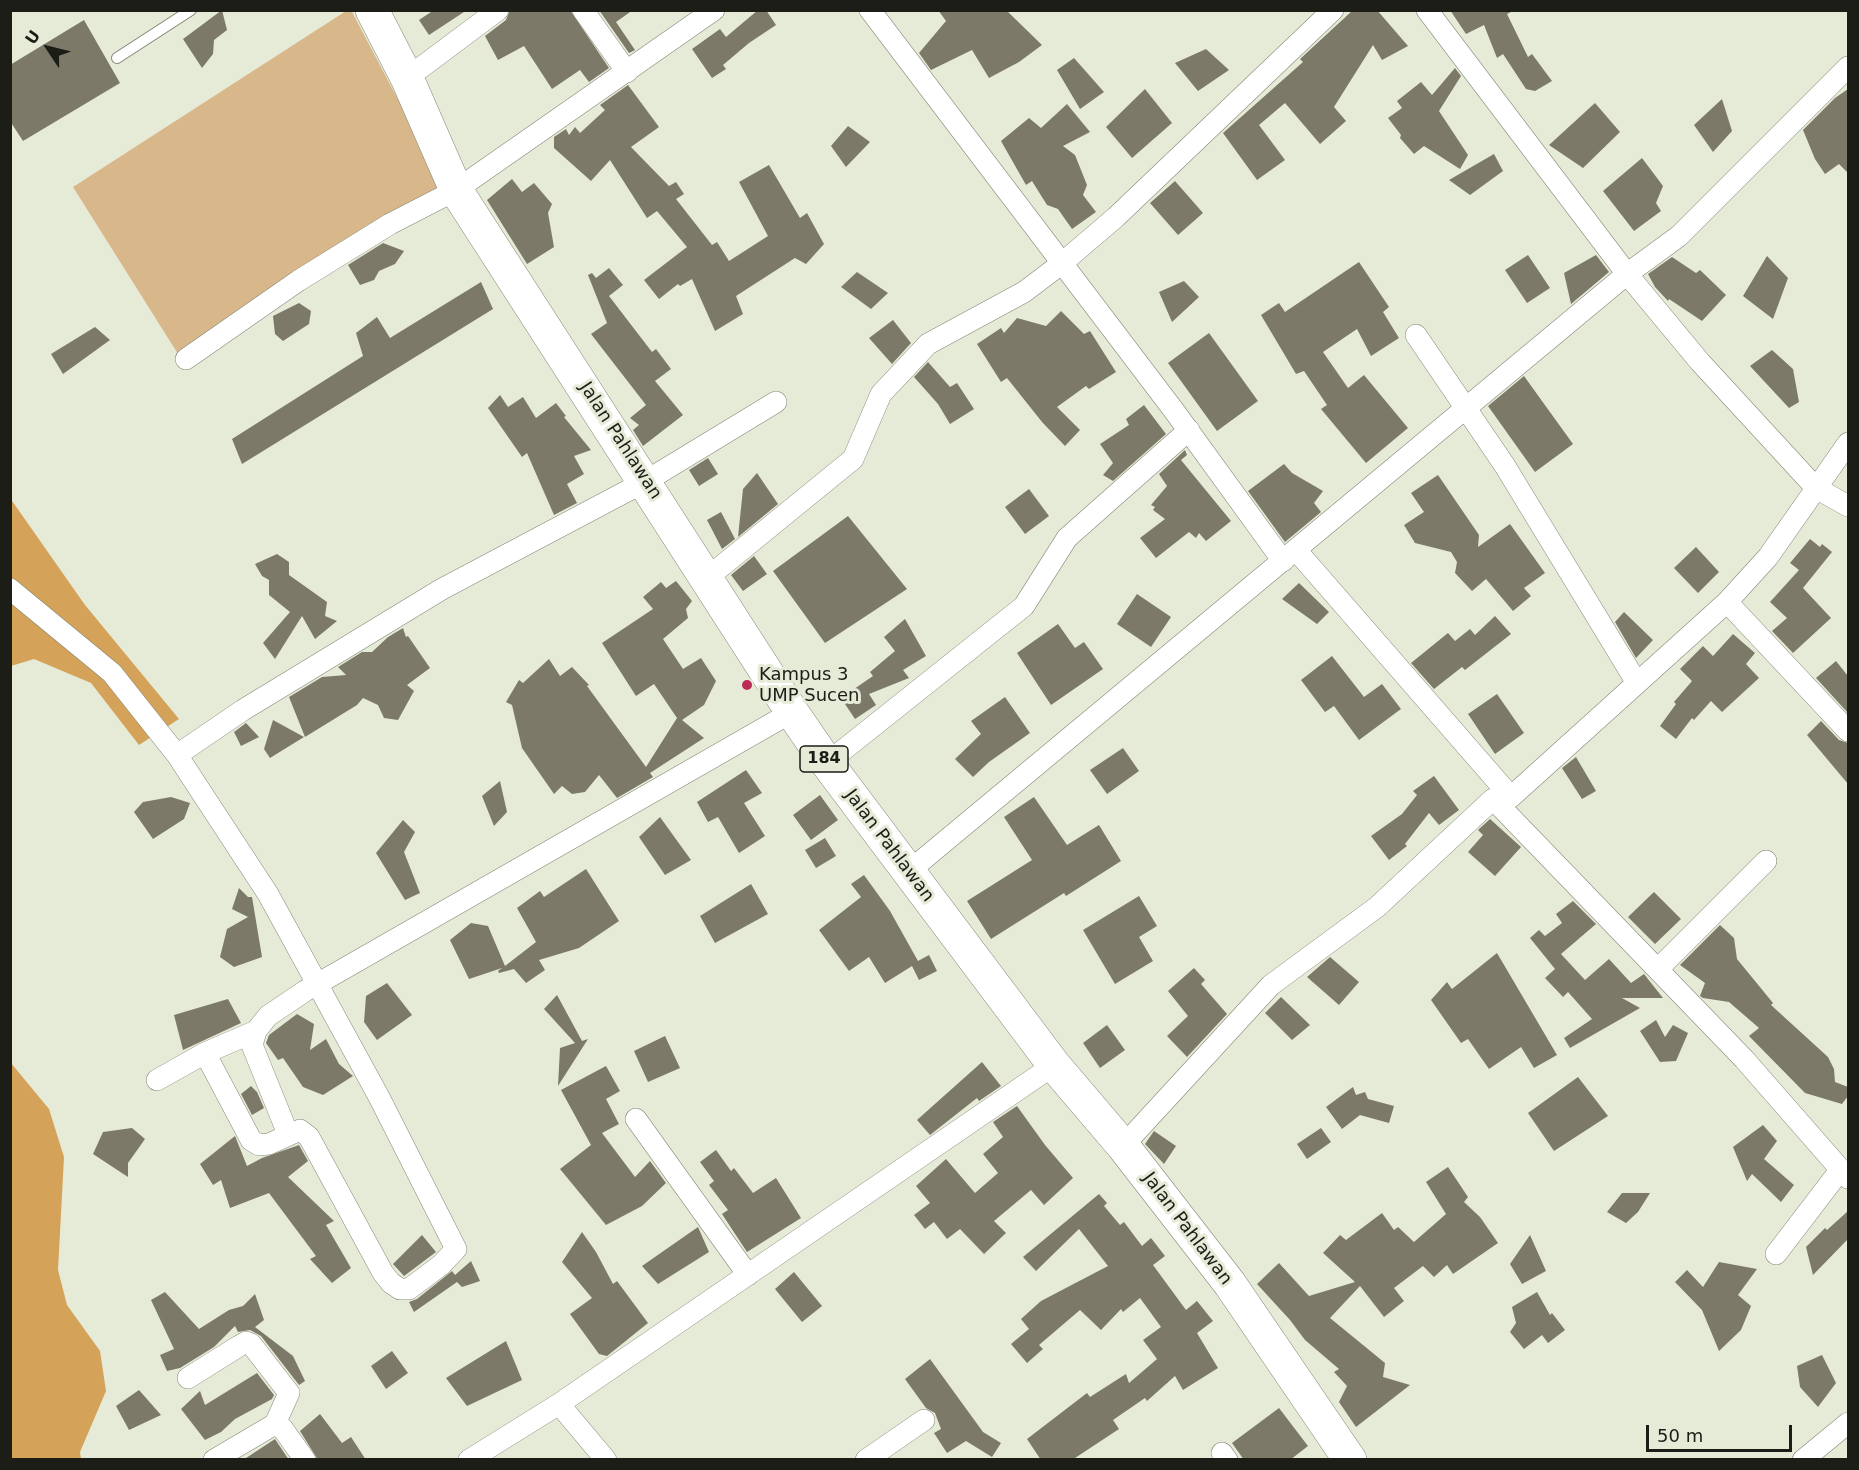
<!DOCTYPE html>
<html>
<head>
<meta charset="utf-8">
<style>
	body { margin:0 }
	#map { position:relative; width:1859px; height:1470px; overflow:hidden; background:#e6ebd8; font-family:"DejaVu Sans",sans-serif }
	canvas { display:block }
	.frame { position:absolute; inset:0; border:12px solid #1b1d16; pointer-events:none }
	.north { position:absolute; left:18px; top:18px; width:60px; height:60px; -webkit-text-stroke:4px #e6ebd8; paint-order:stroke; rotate:305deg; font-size:16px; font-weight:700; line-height:24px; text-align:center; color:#1b1d16 }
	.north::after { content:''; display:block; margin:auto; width:21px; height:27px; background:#1b1d16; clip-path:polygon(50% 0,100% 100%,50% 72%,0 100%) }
	.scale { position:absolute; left:1646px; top:1425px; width:146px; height:27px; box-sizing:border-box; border:3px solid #1b1d16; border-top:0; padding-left:8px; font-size:18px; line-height:21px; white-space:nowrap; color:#1b1d16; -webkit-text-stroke:4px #e6ebd8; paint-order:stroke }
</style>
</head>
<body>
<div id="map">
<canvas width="1859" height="1470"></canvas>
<div class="frame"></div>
<div class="north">U</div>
<div class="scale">50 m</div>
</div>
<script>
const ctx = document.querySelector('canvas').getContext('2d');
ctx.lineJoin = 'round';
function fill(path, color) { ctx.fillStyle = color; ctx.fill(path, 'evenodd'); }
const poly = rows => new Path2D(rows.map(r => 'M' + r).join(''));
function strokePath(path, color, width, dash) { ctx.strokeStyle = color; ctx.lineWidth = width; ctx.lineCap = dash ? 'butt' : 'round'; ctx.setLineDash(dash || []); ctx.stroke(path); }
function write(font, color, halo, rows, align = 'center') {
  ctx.font = font + ' "DejaVu Sans",sans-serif'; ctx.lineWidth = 6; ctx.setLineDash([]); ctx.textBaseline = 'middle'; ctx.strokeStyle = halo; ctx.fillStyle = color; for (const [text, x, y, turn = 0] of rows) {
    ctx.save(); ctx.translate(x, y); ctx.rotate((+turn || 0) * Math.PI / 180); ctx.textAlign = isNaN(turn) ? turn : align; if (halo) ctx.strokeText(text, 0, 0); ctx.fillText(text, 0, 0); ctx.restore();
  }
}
fill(poly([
	[351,10,445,189,178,354,73,187,346,11]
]), '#d8b88b');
fill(poly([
	[10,498,85,605,179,719,139,745,91,683,34,659,11,666],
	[11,1063,49,1109,64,1157,58,1270,67,1305,100,1351,106,1391,80,1452,81,1459,11,1459]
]), '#d4a258');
fill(poly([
	[222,10,227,30,214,40,213,54,202,68,183,39],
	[434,10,467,10,429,35,419,20],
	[510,10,570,10,609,68,589,82,580,70,552,89,524,46,498,60,485,36,506,20],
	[599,10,633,10,616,22,635,50,629,53],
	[758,10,766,10,776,25,749,43,723,65,726,69,712,78,692,49,720,29,726,37],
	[938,10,1006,10,1042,45,1019,62,989,78,972,50,931,70,919,53,946,21],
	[1353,10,1377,10,1408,46,1382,60,1373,45,1334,107,1346,121,1320,144,1285,103,1259,125,1285,160,1257,180,1223,133,1303,62,1300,59],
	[1450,10,1515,10,1507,14,1528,57,1532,54,1552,81,1535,91,1526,89,1503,54,1497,58,1484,25,1466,34],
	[84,20,120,83,23,141,10,121,10,65],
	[1206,49,1229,70,1198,91,1175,63],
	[1074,58,1104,92,1080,109,1057,70],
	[1455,68,1461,76,1439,111,1468,155,1460,169,1424,146,1414,154,1400,138,1401,135,1388,118,1402,108,1397,101,1421,82,1432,95],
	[628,85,659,127,631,147,669,186,676,182,684,194,676,199,712,245,717,242,729,261,768,236,739,182,769,165,800,218,807,213,824,244,806,264,795,258,736,296,743,314,715,331,692,279,680,286,678,284,659,299,644,280,687,247,657,211,647,218,610,160,591,181,554,148,554,137,566,129,569,135,575,127,580,133,605,110,600,105],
	[1145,89,1172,123,1132,158,1106,127],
	[1848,89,1848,173,1839,164,1825,174,1815,159,1803,130,1835,98],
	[1722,99,1732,131,1713,152,1694,125],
	[1595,103,1620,132,1583,168,1549,145],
	[1067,104,1090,132,1063,146,1075,155,1087,185,1083,195,1096,212,1072,229,1058,209,1047,205,1032,181,1026,185,1001,141,1029,118,1041,128],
	[848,126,870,142,846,167,831,146],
	[1494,154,1503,171,1470,195,1449,180],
	[1642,158,1663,186,1656,203,1661,211,1634,231,1603,191],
	[512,179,522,192,534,183,552,204,548,213,554,247,527,264,487,200],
	[1175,181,1203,213,1178,235,1150,203],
	[383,243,404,251,395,264,379,271,374,280,360,285,348,265],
	[1528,255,1550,288,1527,303,1505,270],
	[1596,255,1609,272,1571,304,1564,273],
	[1767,256,1788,278,1773,319,1743,296],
	[1672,257,1696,273,1700,270,1726,295,1702,321,1669,299,1668,301,1655,287,1648,274],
	[1359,262,1389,307,1383,312,1399,338,1371,356,1357,329,1323,352,1348,388,1364,375,1408,428,1366,463,1321,409,1327,405,1304,371,1296,374,1261,315,1279,303,1285,312],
	[609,268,623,285,609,296,652,352,656,349,671,369,655,381,683,415,643,446,633,430,639,425,630,418,646,405,591,334,607,323,588,275,592,273,596,278],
	[857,272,888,293,871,309,841,287],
	[1184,281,1199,297,1172,322,1159,292],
	[481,282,493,309,242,464,232,439,363,356,356,333,377,317,390,338],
	[299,303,311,311,309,324,283,341,275,334,273,316],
	[1061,311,1084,334,1090,331,1116,372,1089,389,1086,386,1057,407,1080,430,1065,446,1042,422,1007,378,1001,382,977,344,1001,328,1004,333,1017,318,1046,326],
	[893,320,911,343,892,364,869,338],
	[95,327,110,340,63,374,51,354],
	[1209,333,1258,401,1217,431,1168,363],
	[1772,350,1793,369,1799,402,1789,408,1750,366],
	[928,362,950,387,957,383,974,409,950,424,938,404,914,377],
	[1524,376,1573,444,1535,472,1488,406],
	[500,395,508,407,523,397,536,418,556,403,566,416,564,417,591,450,574,456,584,474,567,484,577,503,554,515,527,453,522,457,488,408],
	[1144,405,1166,434,1113,481,1103,475,1113,463,1100,444,1129,425,1126,419],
	[1185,450,1187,455,1181,460,1231,521,1206,541,1199,533,1196,538,1189,532,1156,558,1140,538,1165,519,1153,510,1155,507,1151,505,1167,486,1159,474],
	[708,458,718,474,699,486,689,470],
	[1284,464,1292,473,1323,491,1314,503,1321,512,1285,542,1248,491],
	[757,473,778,504,738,537,743,489],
	[1438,475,1479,535,1478,547,1510,524,1545,573,1524,588,1531,596,1513,611,1486,579,1472,591,1455,573,1457,562,1451,552,1415,543,1404,525,1424,512,1411,493],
	[1029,489,1049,516,1025,534,1005,507],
	[721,512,735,539,722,549,707,520],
	[848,516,907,589,825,643,773,571],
	[1810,539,1820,547,1822,544,1832,552,1803,588,1831,618,1793,653,1772,631,1787,618,1770,602,1799,570,1790,563],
	[1696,547,1719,572,1698,593,1674,568],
	[277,554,289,562,289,575,327,602,325,616,337,621,315,639,302,616,275,659,263,643,290,612,269,595,269,580,262,576,255,564],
	[754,556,767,574,743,591,731,575],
	[676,581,692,601,686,609,688,618,663,639,683,669,701,658,716,681,704,705,682,720,704,738,650,773,653,777,617,798,599,775,585,792,572,794,562,786,554,794,522,748,512,705,506,702,519,680,523,683,549,659,560,676,572,667,589,685,587,686,646,767,677,718,654,684,636,696,602,643,653,609,643,597,661,582,666,588],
	[1299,583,1329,612,1317,624,1282,599],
	[1137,594,1171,617,1151,647,1117,624],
	[1624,612,1653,640,1636,658,1615,622],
	[1495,616,1511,634,1465,670,1462,667,1434,689,1411,663,1448,633,1455,641,1470,629,1475,635],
	[905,619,926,656,903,670,909,678,869,694,876,705,855,719,841,698,873,676,870,672,895,651,884,637],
	[1058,624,1075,648,1084,642,1103,669,1051,705,1017,653],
	[403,628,406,637,408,636,430,668,407,685,414,691,398,720,384,718,378,705,363,698,357,705,305,737,289,697,322,677,346,675,338,667,362,652,372,652,388,637],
	[1733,634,1755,653,1746,664,1759,678,1722,712,1711,701,1694,720,1692,718,1676,739,1660,726,1676,704,1674,702,1692,681,1680,669,1703,646,1713,656],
	[1332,656,1364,697,1382,684,1401,709,1359,740,1334,706,1325,712,1301,680],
	[1836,661,1848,676,1848,713,1816,678],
	[1497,694,1524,733,1495,754,1468,714],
	[1005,697,1030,733,989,762,973,777,955,759,981,734,971,721],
	[273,720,304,737,270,758,264,749],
	[1821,721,1839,740,1848,743,1848,784,1807,735],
	[246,723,259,737,241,746,234,732],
	[1123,748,1139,771,1107,794,1090,770],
	[1576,757,1596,791,1582,799,1562,768],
	[746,770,762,793,744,803,765,836,739,853,718,817,708,822,697,802],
	[1434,776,1459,810,1439,825,1429,813,1405,844,1407,846,1389,860,1371,836,1402,814,1417,795,1413,791],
	[500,781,507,812,494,826,482,796],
	[820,795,838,820,811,840,793,815],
	[171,797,190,803,184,819,153,839,134,812,143,802],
	[1034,797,1067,845,1099,825,1121,861,1066,896,1064,893,991,939,967,901,1032,860,1004,817],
	[660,817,691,860,665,875,639,837],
	[1490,819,1521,847,1495,876,1468,852,1483,835,1478,830],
	[403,820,415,832,404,852,420,893,405,900,376,853],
	[825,838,836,856,816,868,805,850],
	[586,869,619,921,579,948,539,960,545,970,526,983,514,969,499,973,498,971,502,968,469,979,450,940,471,923,488,926,505,966,536,942,517,908,540,891,544,897],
	[864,875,890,911,918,961,929,955,937,971,919,980,912,966,885,983,869,957,849,971,819,930,861,897,851,884],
	[751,884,768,914,715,943,700,916],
	[239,888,248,897,252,897,262,957,234,967,220,957,227,929,248,917,232,909],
	[1654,892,1681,919,1655,944,1628,917],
	[1139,896,1157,926,1139,937,1153,961,1115,984,1083,930],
	[1573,901,1596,924,1561,954,1585,980,1609,959,1631,983,1644,974,1663,998,1622,998,1640,1008,1570,1048,1564,1038,1592,1019,1568,992,1563,997,1545,978,1555,969,1530,938,1539,930,1545,936,1562,923,1556,914],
	[1720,925,1734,938,1737,959,1773,1003,1771,1005,1828,1057,1834,1069,1835,1082,1848,1087,1848,1096,1842,1104,1805,1093,1749,1036,1759,1028,1729,1002,1703,998,1700,996,1705,983,1680,965],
	[1497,953,1557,1055,1534,1068,1521,1047,1489,1069,1468,1039,1461,1043,1431,1000,1447,982,1452,989],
	[1330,957,1359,982,1339,1005,1307,977],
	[1194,968,1205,980,1201,984,1227,1014,1187,1057,1167,1036,1188,1016,1168,991],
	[387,983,412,1015,377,1040,364,1022,366,996],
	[557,995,582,1041,588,1039,558,1086,560,1048,575,1043,544,1009],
	[1281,997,1310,1025,1292,1040,1265,1013],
	[228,999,241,1023,183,1050,174,1015],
	[297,1014,314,1024,310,1050,326,1039,339,1064,353,1076,323,1095,303,1087,283,1058,278,1060,266,1043,269,1035],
	[1656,1020,1665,1037,1673,1025,1688,1033,1676,1061,1660,1062,1640,1031],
	[1107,1025,1125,1050,1100,1068,1083,1043],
	[665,1036,680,1068,648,1082,634,1051],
	[982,1062,1001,1086,979,1101,977,1098,930,1135,917,1120],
	[606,1066,620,1091,606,1099,619,1124,602,1133,635,1177,650,1161,666,1183,642,1206,606,1225,560,1169,591,1145,561,1090],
	[1578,1077,1608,1116,1554,1151,1528,1113],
	[251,1086,257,1092,264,1108,252,1115,241,1094],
	[1353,1087,1356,1095,1365,1092,1368,1099,1394,1106,1389,1123,1360,1115,1342,1129,1326,1107],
	[1017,1106,1045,1145,1073,1178,1044,1205,1031,1190,994,1221,1006,1233,984,1254,960,1229,947,1239,934,1222,925,1229,914,1215,930,1203,916,1186,946,1159,975,1193,998,1173,983,1154,1003,1137,993,1122],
	[1763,1125,1777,1141,1764,1159,1794,1185,1781,1202,1752,1174,1747,1181,1733,1147],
	[132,1128,145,1139,128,1163,128,1177,93,1154,103,1132],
	[1321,1128,1331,1142,1307,1159,1297,1144],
	[1154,1131,1176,1146,1164,1164,1145,1144],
	[235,1136,247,1166,262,1158,299,1145,308,1161,288,1177,334,1221,326,1225,351,1268,332,1283,310,1259,316,1256,269,1193,230,1208,221,1180,213,1185,200,1164],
	[716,1150,731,1171,734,1168,753,1193,776,1178,801,1218,747,1252,722,1214,728,1210,709,1185,714,1181,700,1162],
	[1448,1167,1468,1197,1464,1202,1480,1217,1498,1243,1453,1274,1447,1265,1434,1277,1423,1266,1394,1288,1404,1301,1384,1317,1360,1286,1330,1318,1385,1363,1383,1377,1410,1385,1356,1427,1339,1402,1347,1386,1334,1372,1339,1369,1305,1340,1290,1320,1257,1284,1279,1263,1309,1296,1355,1282,1323,1253,1340,1235,1346,1240,1382,1213,1394,1230,1398,1227,1414,1242,1446,1214,1426,1182],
	[1622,1193,1650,1193,1638,1212,1626,1223,1607,1212],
	[1099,1194,1107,1203,1104,1206,1120,1225,1124,1222,1142,1246,1151,1238,1165,1256,1153,1265,1186,1310,1197,1301,1213,1321,1197,1333,1218,1368,1183,1390,1175,1376,1147,1401,1145,1398,1113,1420,1119,1429,1072,1460,1041,1460,1027,1439,1087,1393,1090,1397,1126,1374,1129,1383,1157,1359,1143,1340,1161,1327,1140,1298,1123,1312,1121,1309,1101,1330,1080,1310,1039,1345,1043,1349,1027,1363,1011,1344,1029,1329,1021,1319,1041,1301,1108,1266,1079,1229,1036,1271,1023,1257],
	[1848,1211,1848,1239,1813,1275,1806,1247,1825,1228,1827,1230],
	[698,1227,709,1252,658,1284,642,1266],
	[582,1232,596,1252,613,1284,617,1281,648,1323,607,1356,599,1354,570,1314,592,1298,562,1262],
	[422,1235,436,1252,404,1276,393,1264],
	[1530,1235,1546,1271,1522,1284,1510,1264],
	[471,1261,480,1281,462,1287,457,1282,414,1312,409,1302,417,1299,452,1271,455,1275],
	[1719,1262,1757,1269,1738,1295,1751,1306,1741,1330,1719,1351,1702,1310,1675,1282,1687,1270,1703,1287],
	[794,1272,822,1306,802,1322,775,1289],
	[165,1292,199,1329,229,1310,243,1306,255,1294,264,1320,255,1327,293,1356,305,1381,299,1385,261,1336,250,1330,238,1332,235,1326,214,1347,180,1368,167,1371,160,1355,174,1349,151,1300],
	[1537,1292,1550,1315,1552,1313,1565,1330,1548,1343,1542,1335,1524,1349,1510,1332,1516,1323,1512,1307],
	[506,1341,522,1380,467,1406,446,1378],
	[392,1351,408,1373,386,1389,371,1366],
	[1822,1355,1836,1383,1818,1407,1800,1387,1797,1366],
	[930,1359,983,1432,1001,1443,992,1457,966,1441,947,1453,934,1433,941,1429,935,1413,926,1408,905,1379],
	[257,1373,274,1395,272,1399,235,1419,221,1432,205,1440,181,1409,200,1391,205,1405],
	[139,1390,161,1415,129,1430,116,1406],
	[1279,1408,1308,1446,1290,1460,1244,1460,1232,1443],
	[320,1414,342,1443,351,1437,366,1460,318,1460,300,1431],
	[275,1439,289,1460,243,1460]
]), '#7c7968');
const lane = poly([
	[117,58,191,10]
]);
const street = poly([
	[583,10,627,72],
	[870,10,1175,412,1283,561],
	[1427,10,1627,274,1700,362,1816,488,1848,506],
	[407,78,498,10],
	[1416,335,1505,466,1637,683],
	[186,359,298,281,390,224,456,190,714,10],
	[1296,550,1511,797],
	[707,578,853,459,881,394,928,344,1024,292,1061,264,1116,217,1333,10],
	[10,589,112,673,177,755,268,894,379,1097,456,1249,441,1265,409,1289,400,1289,391,1283,383,1273,309,1137,300,1130,269,1144,259,1145,251,1140,205,1053],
	[1727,602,1848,731],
	[177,755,243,710,442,589,646,481,776,402],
	[827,763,1024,606,1067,538,1189,430],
	[1493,799,1744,1059,1848,1178],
	[908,872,1627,274,1679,236,1848,67],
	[1658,969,1766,861],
	[157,1080,205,1053,256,1031],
	[636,1119,748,1275],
	[288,1134,252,1045,256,1031,268,1016,305,991,792,712],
	[1123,1146,1271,985,1377,907,1493,799,1511,797,1727,602,1768,557,1848,443],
	[1776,1254,1841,1169],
	[188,1378,239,1346,246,1342,251,1344,289,1393,275,1424],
	[559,1404,606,1460],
	[1222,1453,1227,1460],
	[214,1460,275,1424,283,1429,305,1460],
	[469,1460,559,1404,1054,1065],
	[866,1460,924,1420],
	[1803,1460,1848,1423]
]);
const primary = poly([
	[372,10,407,78,456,190,792,712,827,763,1054,1065,1123,1146,1230,1284,1350,1460]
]);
strokePath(lane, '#828776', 12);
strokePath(street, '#828776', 22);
strokePath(primary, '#828776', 34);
strokePath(lane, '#fff', 10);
strokePath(street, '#fff', 21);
strokePath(primary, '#fff', 33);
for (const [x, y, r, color] of [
	[747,685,6,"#bb2b57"]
]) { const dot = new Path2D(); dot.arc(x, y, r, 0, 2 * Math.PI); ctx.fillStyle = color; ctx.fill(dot); strokePath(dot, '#e6ebd8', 2); }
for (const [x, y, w] of [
	[824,759,48]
]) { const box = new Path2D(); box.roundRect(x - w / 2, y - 13, w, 26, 4.5); ctx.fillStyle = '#e6ebd8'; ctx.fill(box); strokePath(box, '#1b1d16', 1.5); }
write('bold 16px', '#1b1d16', null, [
	["184",824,759]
]);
write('18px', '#1b1d16', '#e6ebd8', [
	["Jalan Pahlawan",620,441,57],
	["Jalan Pahlawan",889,846,53],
	["Jalan Pahlawan",1187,1229,53]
]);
write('18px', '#1b1d16', '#e6ebd8', [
	["Kampus 3",759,675],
	["UMP Sucen",759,696]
], 'left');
</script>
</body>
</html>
